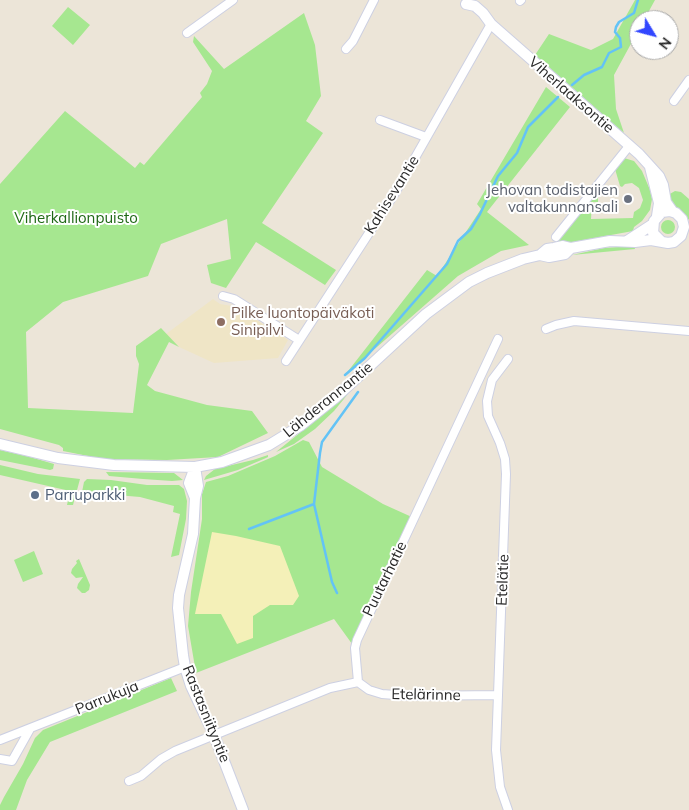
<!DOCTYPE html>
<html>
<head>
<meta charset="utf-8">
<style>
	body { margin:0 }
	#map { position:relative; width:689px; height:810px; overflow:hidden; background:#ece5d8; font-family:Mulish,sans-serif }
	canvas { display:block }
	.north { position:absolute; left:629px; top:10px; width:50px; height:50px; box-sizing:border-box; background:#fff; border:1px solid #a9a9a9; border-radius:50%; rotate:127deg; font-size:14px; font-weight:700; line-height:20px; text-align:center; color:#282828 }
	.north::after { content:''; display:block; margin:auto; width:18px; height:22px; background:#3247ff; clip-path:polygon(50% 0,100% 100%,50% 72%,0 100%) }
</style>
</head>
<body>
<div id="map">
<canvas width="689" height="810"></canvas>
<div class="north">N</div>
</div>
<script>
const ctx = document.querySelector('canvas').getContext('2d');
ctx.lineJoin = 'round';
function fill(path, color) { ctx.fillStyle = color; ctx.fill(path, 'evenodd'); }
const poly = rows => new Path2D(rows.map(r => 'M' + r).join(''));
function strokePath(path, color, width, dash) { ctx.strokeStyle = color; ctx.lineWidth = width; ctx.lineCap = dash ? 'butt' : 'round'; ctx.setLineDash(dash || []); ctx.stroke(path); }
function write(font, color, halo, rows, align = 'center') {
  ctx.font = font + ' Mulish,sans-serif'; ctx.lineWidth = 4; ctx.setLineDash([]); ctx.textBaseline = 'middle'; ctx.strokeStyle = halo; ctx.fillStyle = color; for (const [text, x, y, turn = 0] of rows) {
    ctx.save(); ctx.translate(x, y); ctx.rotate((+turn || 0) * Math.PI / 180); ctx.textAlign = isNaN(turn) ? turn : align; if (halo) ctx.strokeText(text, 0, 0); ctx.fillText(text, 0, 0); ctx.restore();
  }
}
fill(poly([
	[213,299,220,304,232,306,241,310,288,340,278,358,214,363,179,347,166,334]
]), '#efe5c6');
fill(poly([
	[635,0,655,0,644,20,639,20,639,29,614,75,616,109,624,133,535,55,549,34,591,50,613,39],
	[68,7,90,25,73,45,52,26],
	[304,13,315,45,321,96,306,121,323,133,262,223,336,270,325,285,256,242,226,288,211,283,207,265,231,259,227,219,161,244,148,276,63,302,26,332,28,408,133,413,139,364,136,356,136,346,161,328,179,347,169,342,147,385,155,391,207,405,252,411,268,433,218,457,167,460,103,459,63,451,63,448,59,445,0,429,0,184,65,111,135,168,140,162,144,165,202,97,200,93,207,84,212,71,193,42,194,36,224,69],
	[546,87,570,107,487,212,529,245,501,251,458,276,345,375,427,270,437,276,481,209,477,204],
	[624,158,634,161,642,171,650,190,652,199,650,210,642,221,634,227,633,231,556,245,558,238,598,189,598,202,592,202,591,219,633,218,634,212,640,208,643,200,639,188,632,183,625,184,622,187,620,186,615,169],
	[675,191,681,192,689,199,689,220,682,212,674,207,668,195],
	'661 227a7 7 0 1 1 14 0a7 7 0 1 1-14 0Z',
	[634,246,635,249,572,255,604,248],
	[348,394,334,411,315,429,294,444,276,452],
	[303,440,309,442,322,467,383,504,414,518,355,648,334,619,196,673,188,626,191,592,202,519,202,494,206,482,228,476,275,456],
	[0,450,30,457,54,464,53,469,50,470,0,460],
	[268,455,268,457,266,458,238,470,204,480,206,476,215,469,253,460],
	[0,465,38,474,80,479,73,505,67,505,70,491,0,475],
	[106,472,174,473,183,480,172,481,143,479,109,476],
	[87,479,111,480,147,485,179,485,184,489,187,501,186,519,179,555,171,557,180,514,173,512,174,506,140,497,82,492,84,482],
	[34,551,43,574,23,582,14,560],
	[79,559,90,585,89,590,85,593,82,593,77,588,78,584,83,577,76,578,71,573,72,569,77,563,76,561],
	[171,678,177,691,50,742,27,780,16,810,0,810,0,805,4,797,23,764,35,738,43,730]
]), '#a6e790');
fill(poly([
	[212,532,236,536,280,546,299,596,293,605,270,605,253,616,253,638,237,644,221,614,195,614]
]), '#f4f0b8');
strokePath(poly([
	[572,85,584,75,602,67,609,53,621,47,620,38,615,32,616,27,619,22,634,13,638,0],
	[345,375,365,358,447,264,458,241,471,229,480,214,498,176,517,153,528,127,558,97],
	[249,529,314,504],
	[337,593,332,582,314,504,320,453,322,442,358,392]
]), '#63c3f6', 2.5);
const street = poly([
	[520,1,521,0],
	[187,33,233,0],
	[346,49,353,41,374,0],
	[674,101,689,80],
	[380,120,426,137],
	[556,237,630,145],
	[223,296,234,299,299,340],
	[546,329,556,325,574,321,689,331],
	[286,361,395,193,491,24],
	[358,682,369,690,382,694,408,696,497,695],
	[0,740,185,667],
	[0,759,12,761,30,729],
	[129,781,141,776,161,759,175,751,330,688,358,682,355,648,357,640,498,339],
	[508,810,500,787,496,750,506,474,505,459,500,443,488,416,487,401,492,380,508,359]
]);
const secondary = poly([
	[466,4,475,6,483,13,491,24,639,154,659,176,663,185,666,202,673,212],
	[650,167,659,203,657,216],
	[627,241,653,224],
	[540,255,547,249,554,248,563,246,571,248],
	[0,444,58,458,114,465,195,467,222,462,269,445,300,426,335,398,426,314,469,282,487,273,523,259,540,255,549,257,565,254,571,248,610,241,635,242,651,240,668,243,674,242,681,236,684,227,682,219,676,213,670,211,662,212,654,221,653,233,662,242],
	[195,467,198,486,195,498,193,534,179,595,178,608,183,655,185,667,191,686,214,735,243,810],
	[195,498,189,483,195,467]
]);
strokePath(street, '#cdd0e2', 10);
strokePath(secondary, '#cdd0e2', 12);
strokePath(street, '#fff', 8);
strokePath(secondary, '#fff', 10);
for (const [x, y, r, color] of [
	[628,199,5,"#6b7280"],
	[221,322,5,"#8d6e63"],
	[35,495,5,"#5c6f8a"]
]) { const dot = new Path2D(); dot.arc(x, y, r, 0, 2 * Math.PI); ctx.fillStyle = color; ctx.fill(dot); strokePath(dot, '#fff', 2); }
write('15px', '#282828', '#fff', [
	["Viherlaaksontie",571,95,41],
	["Kahisevantie",392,195,-58],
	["Lähderannantie",328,400,-39],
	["Puutarhatie",385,579,-64],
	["Etelätie",503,580,-88],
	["Etelärinne",426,695,1],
	["Parrukuja",107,698,-22],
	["Rastasniityntie",206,714,68]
]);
write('15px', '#5b616d', '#fff', [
	["Jehovan todistajien",618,190],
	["valtakunnansali",618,207]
], 'right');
write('15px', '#1f6815', '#fff', [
	["Viherkallionpuisto",76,218]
]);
write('15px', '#785e54', '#fff', [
	["Pilke luontopäiväkoti",231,313],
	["Sinipilvi",231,330]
], 'left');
write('15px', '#4e5e75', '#fff', [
	["Parruparkki",45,495]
], 'left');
</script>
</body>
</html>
